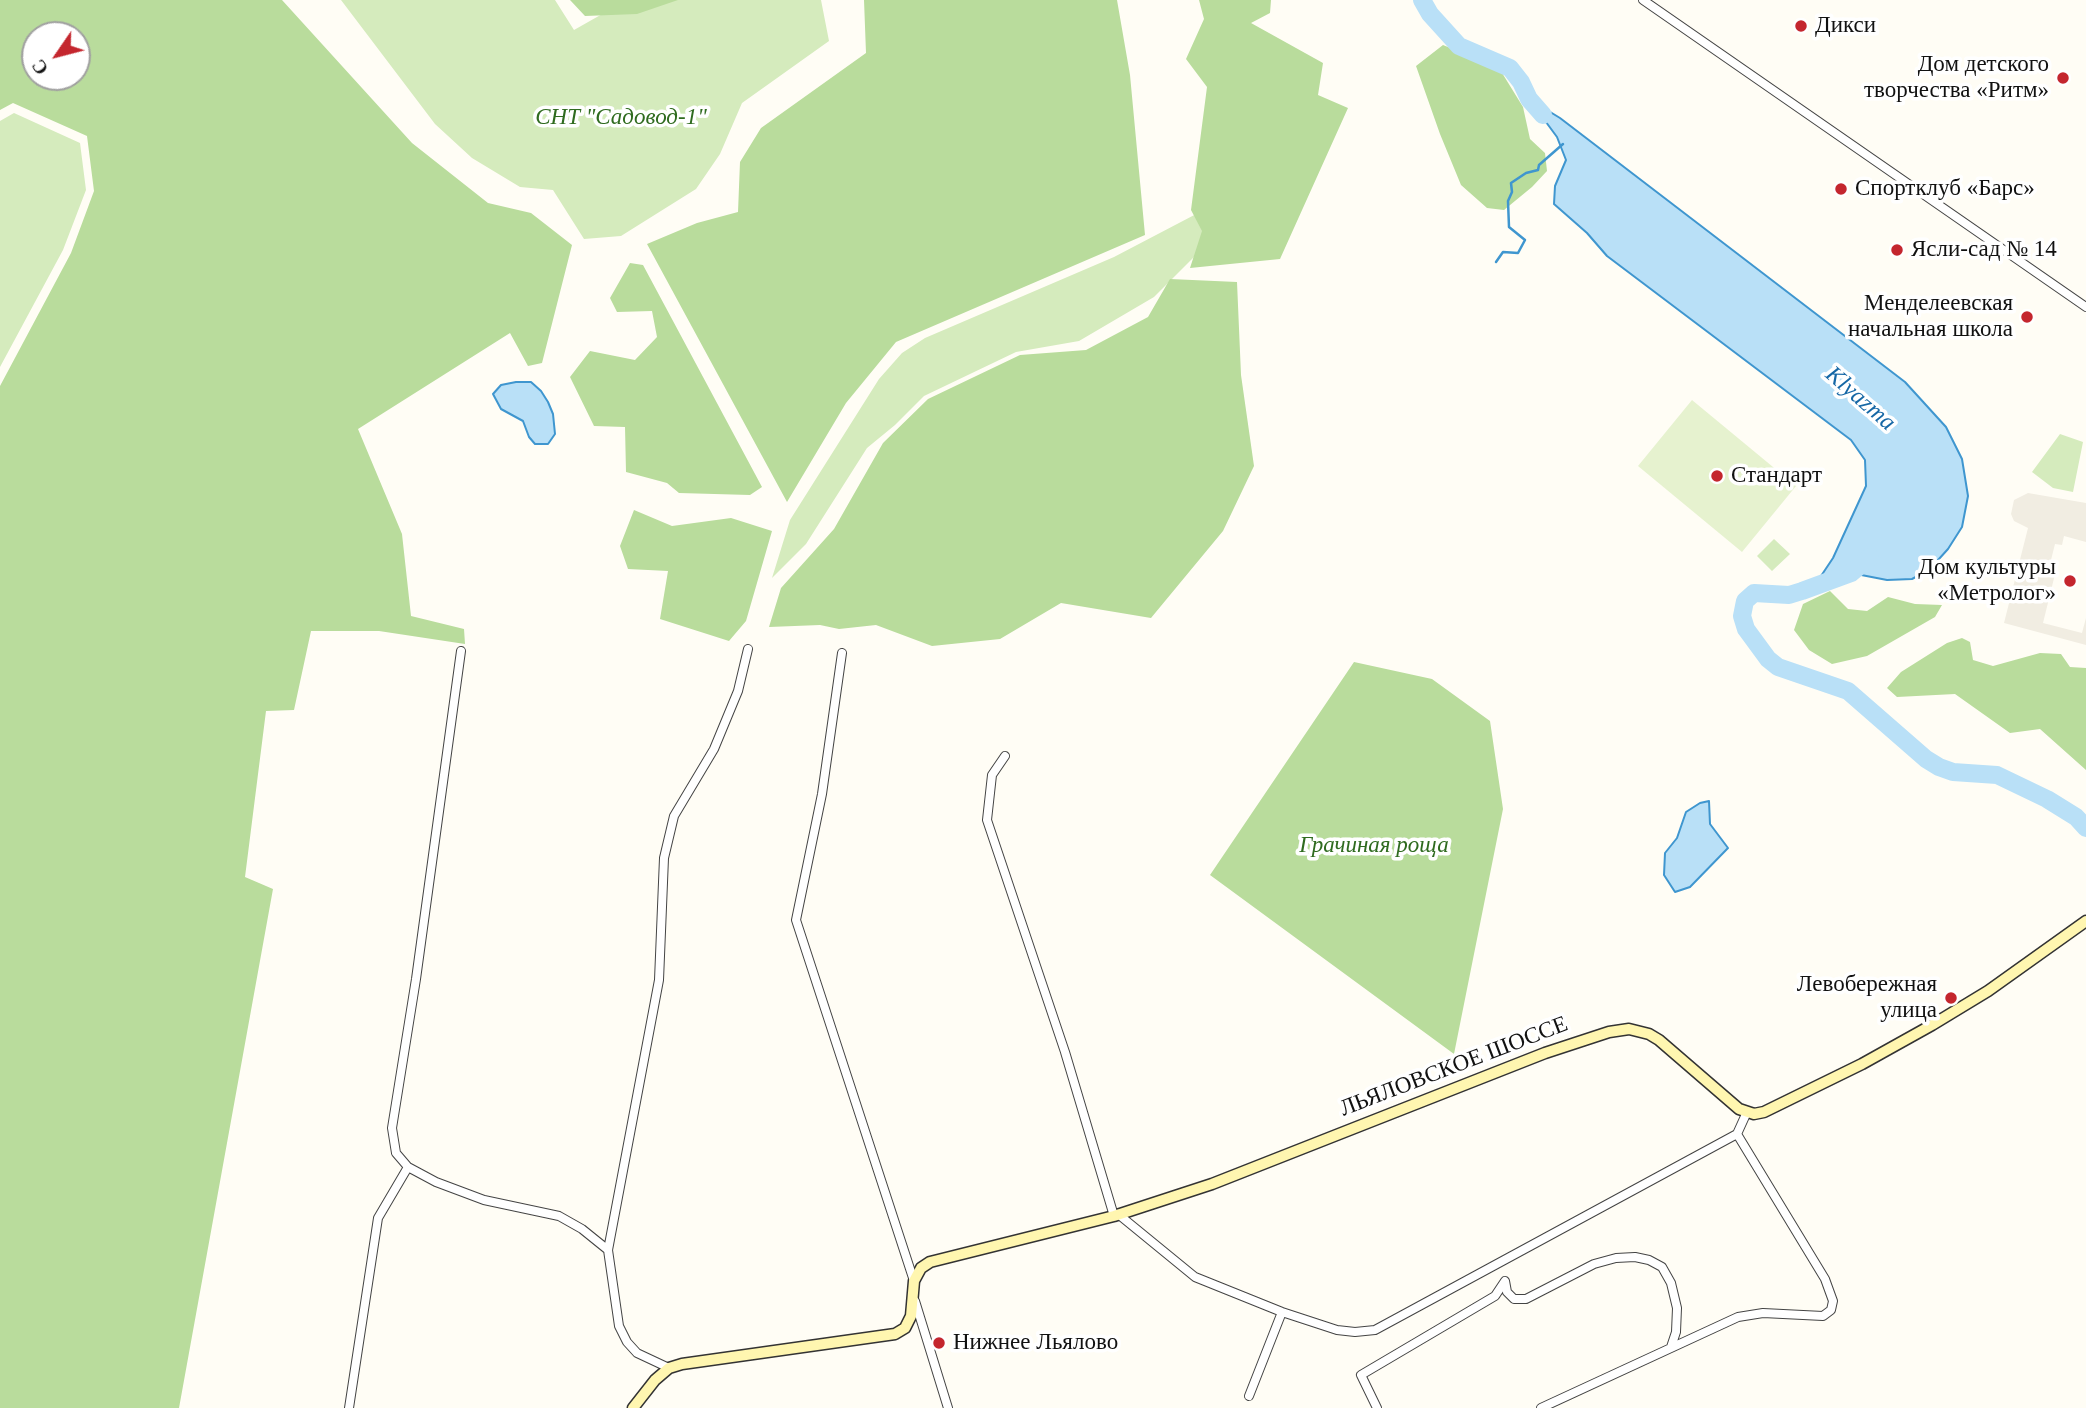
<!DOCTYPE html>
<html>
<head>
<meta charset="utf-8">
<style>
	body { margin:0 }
	#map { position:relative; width:2086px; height:1408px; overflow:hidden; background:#fffdf5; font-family:"Times New Roman",serif }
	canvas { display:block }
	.north { position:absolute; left:21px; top:21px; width:70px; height:70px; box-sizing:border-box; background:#fff; border:2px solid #a0a0a0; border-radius:50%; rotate:235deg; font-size:19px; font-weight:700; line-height:28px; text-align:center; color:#111 }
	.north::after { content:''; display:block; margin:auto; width:24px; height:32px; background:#c4262e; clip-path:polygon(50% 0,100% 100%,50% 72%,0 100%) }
</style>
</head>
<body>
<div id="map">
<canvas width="2086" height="1408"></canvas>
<div class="north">С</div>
</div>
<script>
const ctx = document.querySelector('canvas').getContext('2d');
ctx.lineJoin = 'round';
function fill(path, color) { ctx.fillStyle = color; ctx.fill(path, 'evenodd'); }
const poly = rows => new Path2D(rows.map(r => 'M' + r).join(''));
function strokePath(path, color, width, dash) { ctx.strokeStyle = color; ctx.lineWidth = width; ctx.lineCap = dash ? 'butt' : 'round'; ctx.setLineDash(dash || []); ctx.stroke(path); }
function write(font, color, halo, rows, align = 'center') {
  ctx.font = font + ' "Times New Roman",serif'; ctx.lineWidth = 7; ctx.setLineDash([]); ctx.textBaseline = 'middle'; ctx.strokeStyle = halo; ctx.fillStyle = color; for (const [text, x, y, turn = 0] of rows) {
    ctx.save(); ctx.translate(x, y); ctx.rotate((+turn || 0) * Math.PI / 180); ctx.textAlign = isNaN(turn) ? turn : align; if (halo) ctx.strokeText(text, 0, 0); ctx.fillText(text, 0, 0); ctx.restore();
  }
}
fill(poly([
	[341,0,555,0,574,30,604,13,654,0,821,0,829,41,742,103,720,154,696,189,621,236,584,239,553,190,520,187,472,158,435,124],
	[14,113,80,143,86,190,63,250,0,367,0,121],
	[1200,212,1215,236,1154,297,1079,341,1016,352,924,396,895,425,867,448,806,544,772,578,790,520,879,379,902,353,925,338,1114,257],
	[2060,434,2083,442,2073,492,2053,488,2032,472],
	[1774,539,1790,554,1772,571,1757,556]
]), '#d5ebbd');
fill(poly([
	[0,0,282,0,412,143,488,203,531,213,572,245,542,363,528,366,510,333,358,429,402,534,411,616,464,629,465,644,379,631,311,631,294,710,266,711,245,877,273,889,179,1408,0,1408,0,386,71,253,94,191,87,136,13,103,0,110],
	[35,35,77,35,77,77,35,77],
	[570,0,678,0,637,14,585,16],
	[864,0,1117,0,1130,75,1145,235,896,342,846,403,787,502,647,244,697,223,738,212,740,162,761,128,866,53],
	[1199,0,1271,0,1270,13,1251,23,1323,63,1318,95,1348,108,1280,259,1190,268,1202,231,1191,210,1207,87,1186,59,1204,19],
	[1443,45,1499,68,1523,107,1530,139,1545,153,1547,171,1532,187,1504,210,1487,208,1461,185,1440,134,1416,66],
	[630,263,643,265,762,487,750,495,679,493,667,483,626,472,625,427,594,426,570,377,590,351,635,360,657,337,652,311,617,312,610,298],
	[1170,279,1237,282,1241,375,1254,466,1223,531,1151,618,1061,603,1000,639,932,646,876,625,839,629,820,625,769,627,781,588,834,529,883,443,928,399,1020,355,1086,350,1148,317],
	[634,510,672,526,731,518,772,531,746,621,729,641,660,619,668,571,628,569,620,546],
	[1830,591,1848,609,1867,611,1888,597,1915,604,1942,605,1935,617,1867,656,1832,664,1809,650,1794,630,1803,604],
	[1962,638,1970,642,1973,660,1993,666,2040,653,2061,654,2070,667,2086,668,2086,770,2040,729,2010,733,1955,694,1897,697,1887,688,1901,672,1947,643],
	[1354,662,1432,679,1490,721,1503,809,1454,1054,1210,875]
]), '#b9dc9c');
fill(poly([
	[1692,400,1796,486,1742,552,1638,466]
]), '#e6f2cf');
fill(poly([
	[2028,493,2086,503,2086,542,2064,536,2062,545,2055,544,2050,564,2057,566,2043,623,2082,633,2086,618,2086,645,2004,623,2028,528,2014,521,2011,514,2014,500]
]), '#f1ede2');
const water = poly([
	[1529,99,1560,118,1905,382,1946,427,1962,459,1968,496,1962,527,1948,549,1929,570,1912,579,1887,580,1851,573,1815,585,1833,558,1866,486,1865,460,1851,440,1607,256,1587,233,1554,204,1555,186,1566,160,1557,137,1529,99],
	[516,382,531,382,541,391,548,402,553,414,555,434,548,444,535,444,529,437,523,421,501,409,493,394,501,385,516,382],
	[1709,801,1710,824,1728,848,1690,887,1675,892,1664,875,1665,853,1677,838,1686,812,1700,803,1709,801]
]);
fill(water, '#b9e0f7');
strokePath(water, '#3f96cf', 2);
strokePath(poly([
	[1496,262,1503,252,1518,253,1525,240,1509,227,1508,201,1512,192,1511,183,1526,173,1538,170,1539,165,1563,144]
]), '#3f96cf', 2.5);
strokePath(poly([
	[1422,0,1430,14,1459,46,1510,68,1521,82,1529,99,1543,115],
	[1870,557,1851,573,1802,591,1789,595,1754,593,1745,601,1742,616,1746,629,1768,659,1778,667,1848,691,1926,759,1939,767,1953,772,1997,775,2047,799,2076,817,2086,828]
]), '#b9e0f7', 18);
const street = poly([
	[1643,0,2086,307],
	[461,651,416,979,392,1128,396,1153,408,1167,436,1182,484,1200,559,1216,582,1229,608,1250],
	[842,653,822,794,796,920,914,1281],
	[1005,756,992,775,987,820,1065,1052,1114,1216],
	[1118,1214,1195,1277,1282,1312,1337,1330,1355,1332,1375,1330,1737,1134,1747,1112],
	[915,1301,948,1408],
	[669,1368,637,1353,627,1342,619,1326,608,1250,659,980,664,858,674,816,714,749,738,691,748,649],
	[1249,1396,1282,1312],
	[349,1408,378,1218,408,1167],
	[1377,1408,1361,1375,1495,1296,1505,1281,1507,1292,1514,1299,1526,1299,1594,1264,1616,1258,1635,1257,1649,1260,1662,1267,1671,1283,1677,1308,1676,1332,1671,1347],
	[1541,1408,1738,1317,1763,1313,1823,1316,1831,1310,1833,1301,1825,1279,1737,1134]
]);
const secondary = poly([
	[633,1408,655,1380,669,1368,682,1364,895,1334,905,1328,911,1316,914,1281,921,1268,930,1262,1114,1216,1212,1184,1545,1053,1609,1032,1629,1029,1649,1034,1659,1040,1739,1109,1754,1114,1764,1112,1862,1064,1932,1025,1988,991,2086,921]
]);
strokePath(street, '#444', 10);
strokePath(secondary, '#333', 13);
strokePath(street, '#fff', 8);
strokePath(secondary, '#fff6b0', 10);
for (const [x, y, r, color] of [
	[1801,26,7,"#c4262e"],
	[2063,78,7,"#c4262e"],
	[1841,189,7,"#c4262e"],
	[1897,250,7,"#c4262e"],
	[2027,317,7,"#c4262e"],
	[1717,476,7,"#c4262e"],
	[2070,581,7,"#c4262e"],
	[1951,998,7,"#c4262e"],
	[939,1343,7,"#c4262e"]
]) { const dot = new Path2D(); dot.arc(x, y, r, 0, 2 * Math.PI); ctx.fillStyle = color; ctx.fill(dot); strokePath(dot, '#fff', 2.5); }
write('23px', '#111', '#fff', [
	["Дикси",1815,26],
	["Дом детского",2049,65,"right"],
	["творчества «Ритм»",2049,91,"right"],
	["Спортклуб «Барс»",1855,189],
	["Ясли-сад № 14",1911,250],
	["Менделеевская",2013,304,"right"],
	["начальная школа",2013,330,"right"],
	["Стандарт",1731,476],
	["Дом культуры",2056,568,"right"],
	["«Метролог»",2056,594,"right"],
	["Левобережная",1937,985,"right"],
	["улица",1937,1011,"right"],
	["Нижнее Льялово",953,1343]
], 'left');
write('italic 23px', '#2f6b1f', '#fff', [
	["СНТ \"Садовод-1\"",621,118],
	["Грачиная роща",1374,846]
]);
write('23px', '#111', '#fff', [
	["ЛЬЯЛОВСКОЕ ШОССЕ",1454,1067,-21]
]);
write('italic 24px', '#1768a6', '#fff', [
	["Klyazma",1860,399,41]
]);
</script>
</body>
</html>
